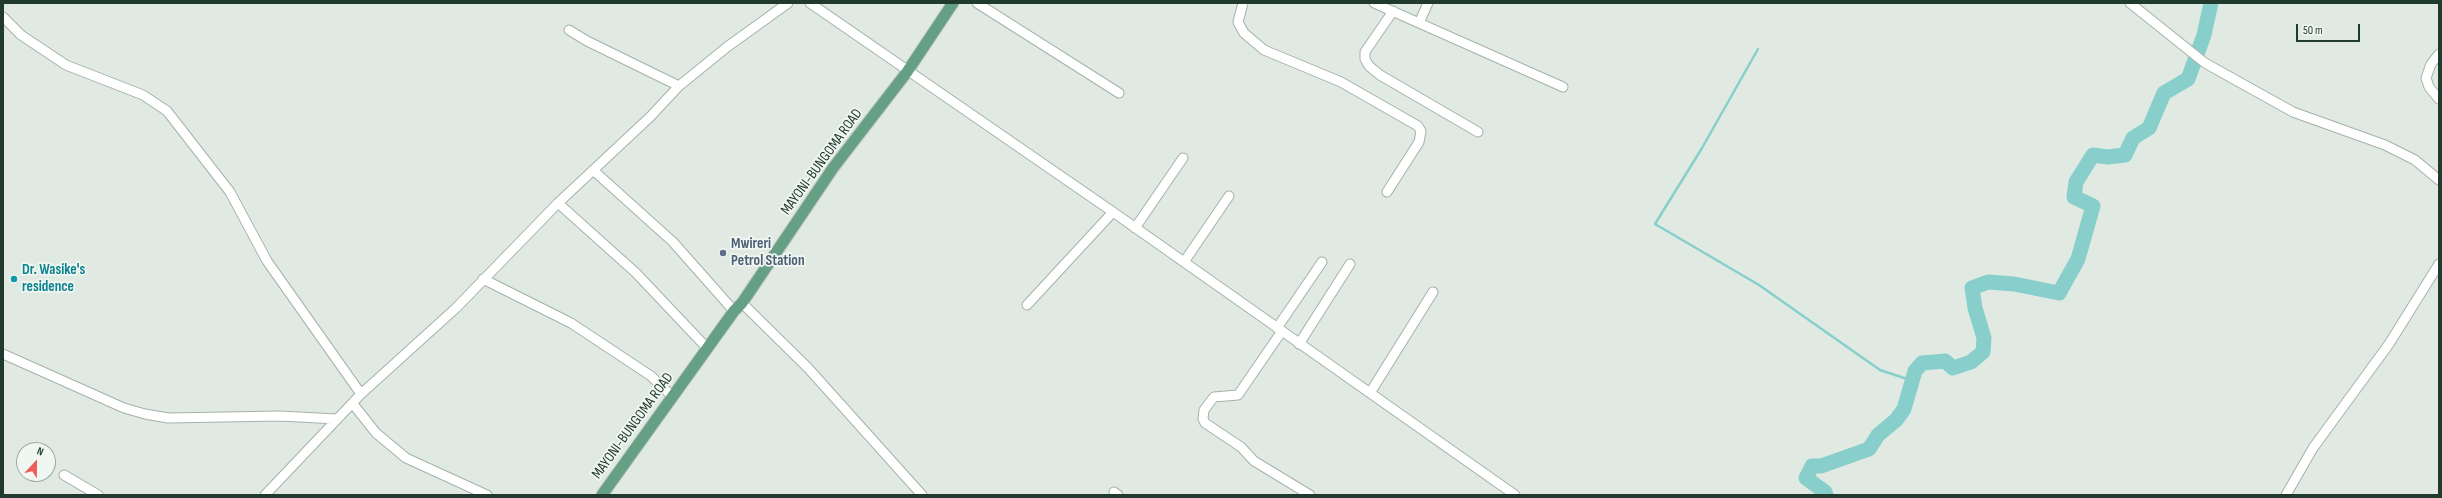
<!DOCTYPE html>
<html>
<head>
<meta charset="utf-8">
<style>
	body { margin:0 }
	#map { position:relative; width:2442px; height:498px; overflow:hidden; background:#e0eae3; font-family:"Sofia Sans Condensed",sans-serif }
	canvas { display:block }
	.frame { position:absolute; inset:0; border:4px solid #213a2e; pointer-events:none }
	.north { position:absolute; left:16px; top:442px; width:40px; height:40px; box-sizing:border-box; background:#f0f7f2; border:1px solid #9daba4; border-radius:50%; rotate:22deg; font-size:11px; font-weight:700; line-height:16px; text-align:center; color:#213a2e }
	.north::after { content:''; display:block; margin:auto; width:14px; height:18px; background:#ef5f59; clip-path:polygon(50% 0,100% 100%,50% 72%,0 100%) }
	.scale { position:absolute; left:2296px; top:24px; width:64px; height:18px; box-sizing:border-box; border:2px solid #213a2e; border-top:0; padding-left:5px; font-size:12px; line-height:14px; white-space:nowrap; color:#213a2e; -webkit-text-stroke:3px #f0f7f2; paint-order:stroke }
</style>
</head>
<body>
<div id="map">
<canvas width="2442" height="498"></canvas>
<div class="frame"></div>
<div class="north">N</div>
<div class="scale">50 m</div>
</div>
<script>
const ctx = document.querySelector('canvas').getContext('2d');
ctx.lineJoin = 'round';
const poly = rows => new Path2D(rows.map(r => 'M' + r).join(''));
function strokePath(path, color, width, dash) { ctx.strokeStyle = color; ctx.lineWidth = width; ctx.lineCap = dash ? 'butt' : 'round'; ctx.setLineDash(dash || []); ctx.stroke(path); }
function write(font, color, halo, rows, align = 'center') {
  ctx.font = font + ' "Sofia Sans Condensed",sans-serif'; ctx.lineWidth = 3.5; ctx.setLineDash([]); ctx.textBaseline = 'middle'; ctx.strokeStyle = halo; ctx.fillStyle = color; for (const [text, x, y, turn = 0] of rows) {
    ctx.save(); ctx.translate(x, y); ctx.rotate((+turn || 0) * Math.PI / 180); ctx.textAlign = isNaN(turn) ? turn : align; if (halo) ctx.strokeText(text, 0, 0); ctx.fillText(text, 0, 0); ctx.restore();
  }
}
strokePath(poly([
	[1758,49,1702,148,1655,224,1759,285,1880,370,1913,381]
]), '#88cfcb', 2.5);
strokePath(poly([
	[1826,495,1825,492,1806,478,1812,466,1821,466,1869,449,1878,435,1896,420,1904,409,1915,371,1922,363,1945,361,1953,368,1971,362,1983,352,1984,338,1975,308,1972,288,1988,282,2014,284,2059,293,2078,259,2093,206,2074,197,2076,182,2093,155,2108,157,2125,155,2133,138,2149,128,2164,93,2188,79,2204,35,2211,3]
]), '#88cfcb', 15);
const minor = poly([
	[810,3,1113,212,1515,495],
	[977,3,1119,93],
	[1243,3,1238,22,1244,33,1264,50,1341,82,1418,126,1421,131,1419,142,1387,192],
	[1374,3,1563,87],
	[2130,3,2205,63,2293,112,2385,145,2415,160,2439,180],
	[1393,11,1365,52,1365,59,1369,66,1380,75,1478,132],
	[3,17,21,35,66,65,143,95,167,111,230,192,267,261,361,394],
	[1419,23,1428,3],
	[569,30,587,41,679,86],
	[2439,54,2431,64,2426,78,2429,87,2439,99],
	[593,170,673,242,734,311],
	[558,203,636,273,707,348],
	[1135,228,1183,158],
	[1184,262,1229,196],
	[483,279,571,323,651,376,673,397],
	[742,303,808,368,922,495],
	[1027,305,1113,212],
	[1277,328,1322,262],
	[1282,331,1238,395,1214,397,1204,410,1203,419,1205,423,1241,447,1254,461,1310,495],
	[1299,344,1350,264],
	[3,354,124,408,145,414,168,418,280,416,337,419],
	[1370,393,1433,292],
	[353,404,376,433,406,458,487,495],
	[64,475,98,495],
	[1114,492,1118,495],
	[265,495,361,394,456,308,558,203,650,117,679,86,727,47,788,3],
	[2286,495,2313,448,2389,344,2439,264]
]);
const major = poly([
	[602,495,734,311,742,303,833,168,907,72,953,3]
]);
strokePath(minor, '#a3b2a9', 11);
strokePath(major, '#bcc4c0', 13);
strokePath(minor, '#fff', 9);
strokePath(major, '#659f84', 11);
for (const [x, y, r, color] of [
	[723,253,4,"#5c6f8a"],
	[14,279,4,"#0f9aa8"]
]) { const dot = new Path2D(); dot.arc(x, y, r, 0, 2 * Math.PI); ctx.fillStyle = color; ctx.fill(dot); strokePath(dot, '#f0f7f2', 1.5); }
write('15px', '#213a2e', '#f0f7f2', [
	["MAYONI-BUNGOMA ROAD",822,162,-54],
	["MAYONI-BUNGOMA ROAD",633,426,-54]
]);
write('bold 15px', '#4e5e75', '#f0f7f2', [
	["Mwireri",731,244],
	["Petrol Station",731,261]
], 'left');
write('bold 15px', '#0d838f', '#f0f7f2', [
	["Dr. Wasike's",22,270],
	["residence",22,287]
], 'left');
</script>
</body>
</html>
